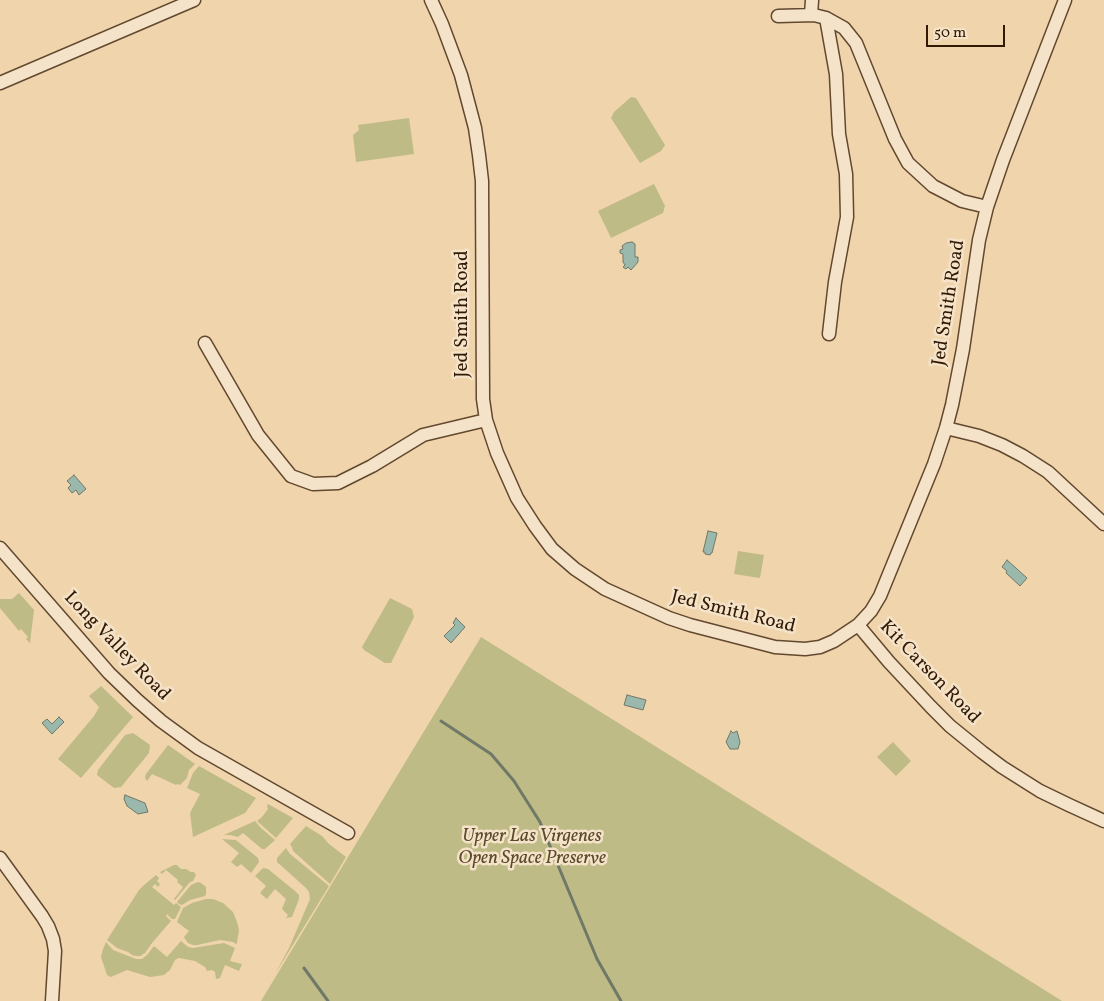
<!DOCTYPE html>
<html>
<head>
<meta charset="utf-8">
<style>
	body { margin:0 }
	#map { position:relative; width:1104px; height:1001px; overflow:hidden; background:#f0d4ac; font-family:Vollkorn,serif }
	canvas { display:block }
	.scale { position:absolute; left:926px; top:25px; width:79px; height:22px; box-sizing:border-box; border:2px solid #311904; border-top:0; padding-left:6px; font-size:15px; line-height:18px; white-space:nowrap; color:#311904; -webkit-text-stroke:4px #f5e3c9; paint-order:stroke }
</style>
</head>
<body>
<div id="map">
<canvas width="1104" height="1001"></canvas>
<div class="scale">50 m</div>
</div>
<script>
const ctx = document.querySelector('canvas').getContext('2d');
ctx.lineJoin = 'round';
function fill(path, color) { ctx.fillStyle = color; ctx.fill(path, 'evenodd'); }
const poly = rows => new Path2D(rows.map(r => 'M' + r).join(''));
function strokePath(path, color, width, dash) { ctx.strokeStyle = color; ctx.lineWidth = width; ctx.lineCap = dash ? 'butt' : 'round'; ctx.setLineDash(dash || []); ctx.stroke(path); }
function write(font, color, halo, rows, align = 'center') {
  ctx.font = font + ' Vollkorn,serif'; ctx.lineWidth = 5; ctx.setLineDash([]); ctx.textBaseline = 'middle'; ctx.strokeStyle = halo; ctx.fillStyle = color; for (const [text, x, y, turn = 0] of rows) {
    ctx.save(); ctx.translate(x, y); ctx.rotate((+turn || 0) * Math.PI / 180); ctx.textAlign = isNaN(turn) ? turn : align; if (halo) ctx.strokeText(text, 0, 0); ctx.fillText(text, 0, 0); ctx.restore();
  }
}
fill(poly([
	[631,97,636,98,665,145,661,151,640,163,611,118,614,112],
	[409,118,414,154,356,162,353,135,359,130,358,125],
	[654,184,665,206,663,213,611,238,598,211],
	[738,551,764,555,760,578,734,574],
	[19,593,34,610,30,643,26,639,28,637,21,629,19,631,0,608,0,599,12,599],
	[390,598,412,609,414,617,391,663,385,663,364,650,362,647],
	[481,637,1062,1001,261,1001],
	[101,686,133,717,81,778,58,759,94,716,99,707,89,696],
	[133,733,150,745,149,753,121,787,114,788,97,775,98,770,125,735],
	[893,742,911,761,896,776,877,757],
	[168,745,195,764,189,770,187,778,180,785,177,784,176,785,152,774,147,781,145,778,146,774],
	[199,766,256,798,245,813,193,837,190,813,200,794,187,788,193,773],
	[268,804,293,818,276,838,257,821,262,817,268,809,267,806],
	[255,821,261,828,275,840,265,849,262,849,243,833,238,837,230,835,224,835],
	[306,826,322,836,329,844,346,857,330,884,293,851,292,847,290,844],
	[222,839,236,840,258,858,259,862,251,873,241,864,237,867,231,862,239,853],
	[286,848,290,854,329,886,275,974,289,948,310,899,309,892,306,888,277,862,277,858],
	[174,865,177,865,181,869,186,869,191,872,194,872,196,875,193,881,190,882,175,900,174,899,183,887,177,882,178,880,166,870,162,874,160,872],
	[263,868,268,869,295,891,299,895,299,899,292,917,286,918,288,915,282,909,286,899,275,889,267,899,260,893,266,886,255,876],
	[156,875,159,878,157,881,160,884,158,887,155,884,152,887,174,905,176,903,181,907,175,919,172,919,167,914,166,916,171,921,152,943,145,953,140,956,136,956,132,955,128,952,117,948,107,940,139,890,144,885],
	[198,882,201,883,206,887,206,894,205,896,190,900,182,905,179,904,177,902,191,885],
	[206,899,213,899,223,903,233,912,237,922,239,930,237,943,236,944,233,942,220,940,197,945,193,945,188,943,185,939,184,937,189,931,177,922,183,908,192,903],
	[181,941,188,947,193,948,224,943,235,948,230,961,242,964,239,971,225,965,220,978,216,979,215,972,212,970,207,971,205,967,195,961,179,958,175,960,170,970,164,975,150,977,127,970,111,977,107,975,101,957,103,949,106,942,113,950,136,959,142,959,147,955,154,946,167,957]
]), '#bebb86');
const water = poly([
	[632,242,635,244,635,257,638,257,638,262,631,270,628,267,626,269,623,267,625,265,623,262,623,254,620,253,620,250,623,249,622,246,626,243,632,242],
	[74,475,86,489,79,495,76,490,72,493,68,488,71,485,67,481,74,475],
	[708,531,717,533,712,553,711,553,710,555,705,554,705,552,703,552,708,531],
	[1007,560,1027,578,1020,586,1006,573,1007,571,1002,567,1007,560],
	[456,618,465,627,451,643,444,636,455,625,453,623,456,618],
	[627,695,646,700,643,710,624,705,627,695],
	[59,717,64,722,52,734,42,723,47,719,52,724,59,717],
	[731,731,733,733,737,731,740,742,738,749,730,749,726,742,731,731],
	[125,795,145,803,148,812,138,814,127,806,124,799,125,795]
]);
fill(water, '#9ab8ab');
strokePath(water, '#707868', 1);
strokePath(poly([
	[441,721,491,754,514,781,540,822,597,959,621,1001],
	[304,968,328,1001]
]), '#707868', 3);
const street = poly([
	[431,0,442,24,461,75,475,128,479,155,482,181,483,399,486,420,497,453,517,498,535,526,552,549,575,569,605,589,669,618,690,625,775,647,805,649,820,647,834,641,858,625,871,611,880,596,934,464,946,428,952,405,963,349,979,240,987,207,1003,160,1065,0],
	[811,15,812,0],
	[778,16,814,15,826,18,844,28,856,43,895,139,908,163,933,186,962,201,987,207],
	[826,18,836,74,839,134,846,174,847,217,835,282,829,334],
	[0,83,194,0],
	[205,343,258,435,291,476,313,484,338,483,372,466,423,435,486,420],
	[946,428,979,436,1002,445,1023,456,1048,472,1104,524],
	[0,548,109,673,137,700,161,721,198,748,348,833],
	[858,625,889,662,931,707,950,726,982,752,1002,767,1040,791,1069,805,1104,821],
	[0,858,42,916,48,926,53,939,55,951,52,1001]
]);
strokePath(street, '#61482e', 15);
strokePath(street, '#f5e3c9', 12);
write('19px', '#311904', '#f5e3c9', [
	["Jed Smith Road",950,303,-81],
	["Jed Smith Road",464,314,-90],
	["Jed Smith Road",733,613,14],
	["Long Valley Road",116,647,46],
	["Kit Carson Road",929,673,46]
]);
write('italic 19px', '#5b4a2b', '#f5e3c9', [
	["Upper Las Virgenes",532,838],
	["Open Space Preserve",532,860]
]);
</script>
</body>
</html>
